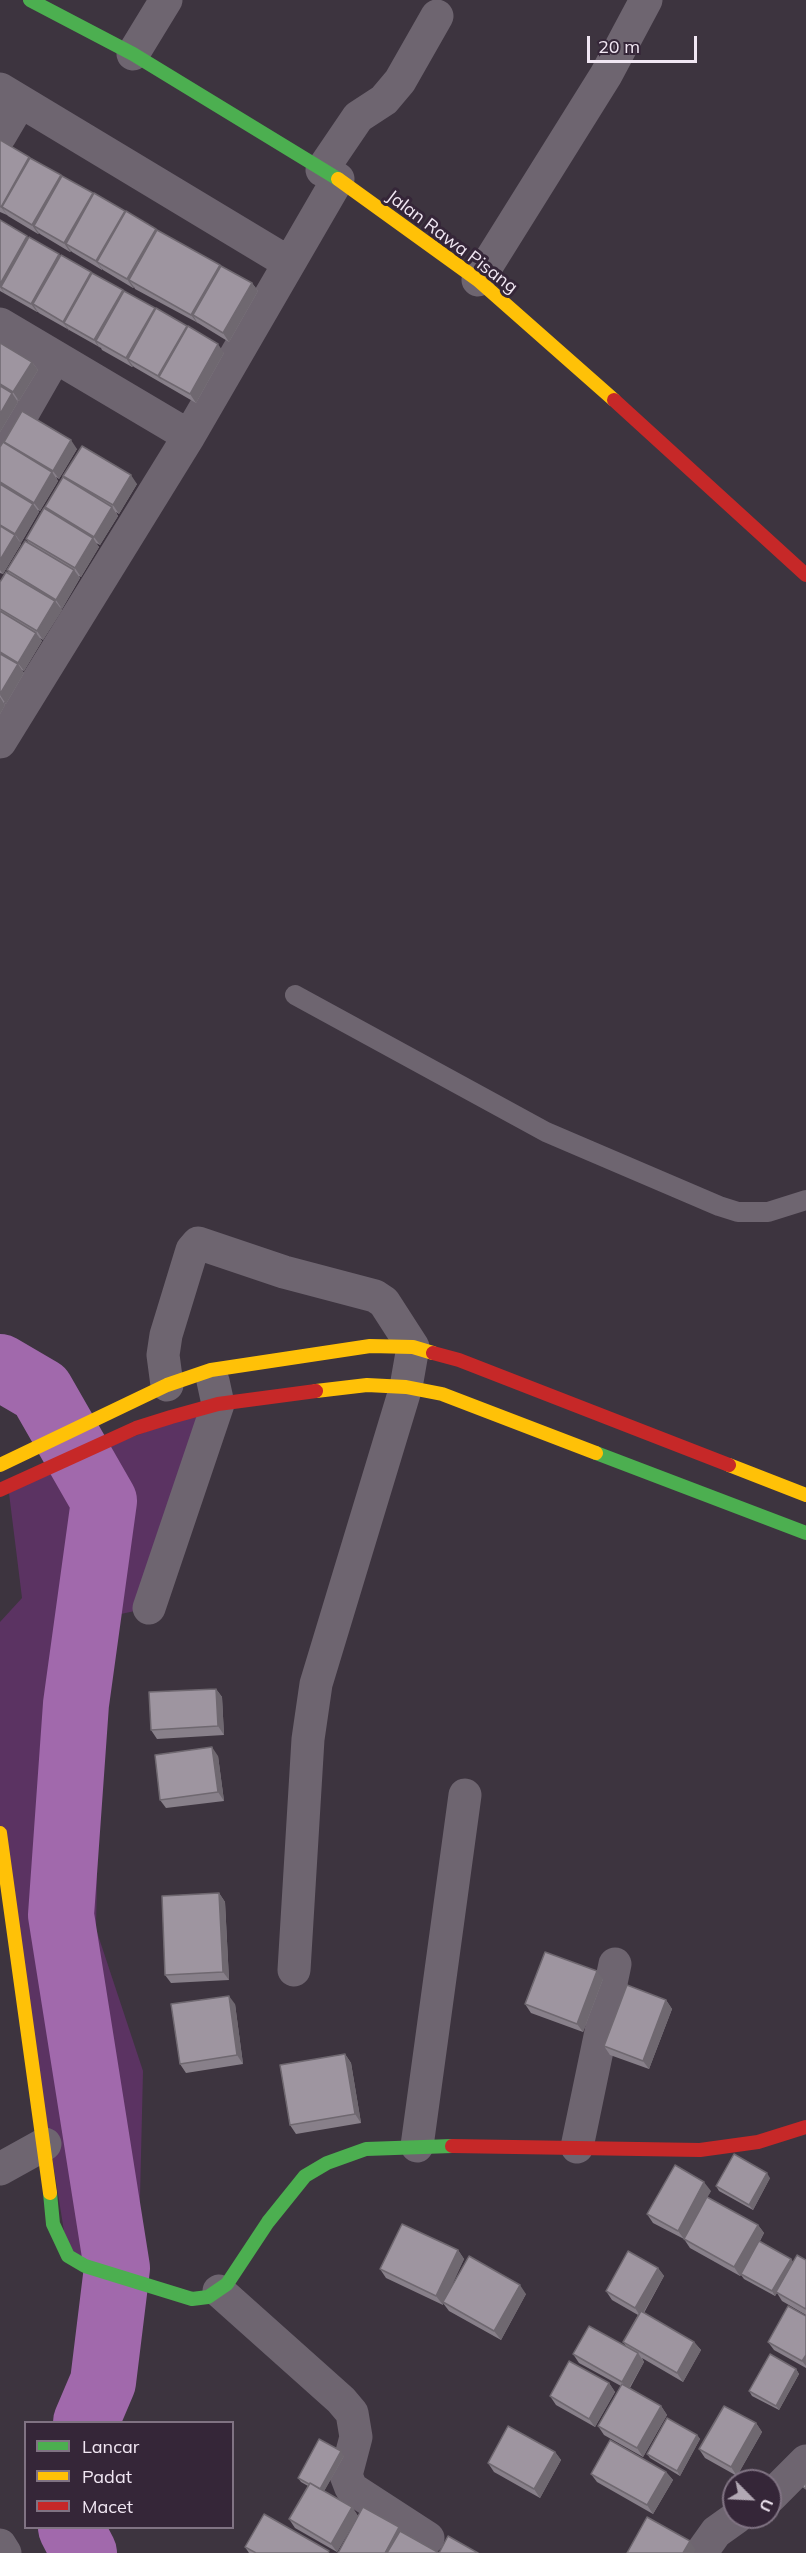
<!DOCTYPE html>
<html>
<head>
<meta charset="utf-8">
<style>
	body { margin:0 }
	#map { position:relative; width:806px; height:2553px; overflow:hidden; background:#3d343f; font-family:Mulish,sans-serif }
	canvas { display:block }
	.legend { position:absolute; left:24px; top:2421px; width:210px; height:108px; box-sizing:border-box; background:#352638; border:2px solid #807383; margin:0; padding:8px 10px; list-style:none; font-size:18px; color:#f1e7f3 }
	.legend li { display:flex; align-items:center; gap:12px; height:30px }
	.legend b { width:30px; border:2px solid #807383 }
	.north { position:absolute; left:722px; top:2469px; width:60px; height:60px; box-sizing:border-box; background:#352638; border:2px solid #807383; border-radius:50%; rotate:114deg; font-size:16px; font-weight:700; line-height:24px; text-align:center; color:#f1e7f3 }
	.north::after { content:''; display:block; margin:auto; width:21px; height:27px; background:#b2a8b4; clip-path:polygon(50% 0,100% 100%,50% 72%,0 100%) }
	.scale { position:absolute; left:587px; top:36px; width:110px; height:27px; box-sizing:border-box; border:3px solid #f1e7f3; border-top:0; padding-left:8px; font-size:18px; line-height:21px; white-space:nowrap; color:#f1e7f3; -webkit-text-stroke:4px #352638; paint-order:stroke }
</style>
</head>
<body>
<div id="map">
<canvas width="806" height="2553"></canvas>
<ul class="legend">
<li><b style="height:8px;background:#4caf50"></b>Lancar</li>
<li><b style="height:8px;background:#ffc107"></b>Padat</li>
<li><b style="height:8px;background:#c62828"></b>Macet</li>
</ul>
<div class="north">U</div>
<div class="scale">20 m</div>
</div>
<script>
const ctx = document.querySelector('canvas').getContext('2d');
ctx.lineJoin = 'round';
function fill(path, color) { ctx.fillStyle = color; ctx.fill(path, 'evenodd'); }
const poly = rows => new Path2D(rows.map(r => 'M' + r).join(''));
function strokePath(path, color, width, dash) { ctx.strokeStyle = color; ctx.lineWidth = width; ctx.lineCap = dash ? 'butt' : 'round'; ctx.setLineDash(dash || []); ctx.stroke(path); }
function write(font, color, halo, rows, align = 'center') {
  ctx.font = font + ' Mulish,sans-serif'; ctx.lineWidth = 6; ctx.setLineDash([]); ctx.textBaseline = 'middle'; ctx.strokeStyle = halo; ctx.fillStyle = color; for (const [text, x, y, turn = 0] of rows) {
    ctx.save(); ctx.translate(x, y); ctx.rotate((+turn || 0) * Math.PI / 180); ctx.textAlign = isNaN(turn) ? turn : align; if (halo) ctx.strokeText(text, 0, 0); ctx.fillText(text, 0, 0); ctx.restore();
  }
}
fill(poly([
	[218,1404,149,1608,102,1618,96,1929,143,2071,138,2283,68,2256,0,1833,0,1622,22,1598,8,1485]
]), '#5b3362');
strokePath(poly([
	[0,1367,41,1391,104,1501,76,1704,61,1915,117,2268,103,2382,86,2422],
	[71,2528,84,2553]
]), '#a169ac', 66);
strokePath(poly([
	[295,995,546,1132,719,1206,738,1212,768,1212,806,1200]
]), '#6e6570', 20);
strokePath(poly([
	[133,54,166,0],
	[0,89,289,263],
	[0,136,20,102],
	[322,170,358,117,384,100,400,81,437,16],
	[478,280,606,75,646,0],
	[0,324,189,436],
	[0,453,55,357],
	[0,742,189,436,338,179],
	[167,1385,163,1355,166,1335,192,1250,198,1243,284,1272,375,1296,384,1302,413,1347,406,1387,316,1684,308,1739,294,1970],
	[149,1608,218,1404,213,1381],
	[417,2146,465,1795],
	[577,2147,615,1964],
	[0,2169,45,2144],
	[219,2291,341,2400,352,2413,356,2437,346,2475,351,2488,428,2538],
	[770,2497,806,2461],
	[0,2545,5,2553],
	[701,2553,716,2532,737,2517]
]), '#6e6570', 33);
strokePath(poly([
	[30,0,133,54,338,179],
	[596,1453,806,1533],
	[50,2193,53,2224,68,2256,85,2266,192,2299,208,2297,227,2284,268,2222,305,2176,327,2163,366,2149,452,2146]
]), '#4caf50', 14);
strokePath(poly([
	[338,179,478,280,614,400],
	[316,1391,367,1385,406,1387,442,1394,596,1453],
	[0,1465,167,1385,211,1370,370,1346,413,1347,433,1353],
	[729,1465,806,1495],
	[0,1833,50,2193]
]), '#ffc107', 14);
strokePath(poly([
	[614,400,806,575],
	[433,1353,459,1360,729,1465],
	[0,1490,136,1428,171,1417,218,1404,316,1391],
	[452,2146,700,2150,758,2142,806,2127]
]), '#c62828', 14);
fill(poly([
	[0,140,93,194,252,283,258,291,229,342,198,323,135,289,134,287,133,288,103,270,102,269,102,270,72,252,71,251,70,252,40,234,39,233,38,234,8,216,7,215,0,212],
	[0,220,28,238,187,327,224,353,196,403,134,367,133,366,132,367,102,350,101,348,39,313,38,312,37,312,0,291],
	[0,343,32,362,38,370,19,401,17,399,18,402,0,432],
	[4,442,77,449,59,479,56,477,58,481,40,511,38,510,39,512,21,543,19,541,21,544,3,574,0,573,0,447,6,444],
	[63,476,137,484,119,514,116,512,118,516,100,545,96,543,99,547,81,577,79,576,80,578,62,609,60,607,62,610,43,640,40,638,42,641,24,671,22,670,24,673,6,704,4,702,5,705,0,714,0,582,9,574,7,570,28,542,26,539,47,510,45,507,65,478],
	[216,1689,222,1697,224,1735,157,1739,151,1730],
	[218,1756,224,1801,166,1808,160,1800],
	[219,1893,225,1902,229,1980,171,1983,165,1975],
	[603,1979,583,2032,531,2013,525,2004],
	[666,2000,672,2009,649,2069,610,2055,604,2046],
	[235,2004,243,2064,186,2073,180,2064],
	[345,2054,351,2063,361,2123,296,2134,290,2125],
	[770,2178,753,2210,719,2191,716,2186],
	[711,2191,707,2197,758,2225,764,2233,760,2241,791,2259,793,2262,806,2260,806,2315,782,2301,777,2293,775,2296,744,2279,741,2275,740,2276,690,2248,684,2239,653,2223,647,2214],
	[458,2250,464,2259,448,2293,526,2294,501,2340,449,2311,443,2303,443,2305,386,2278,380,2269],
	[658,2268,664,2276,644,2313,694,2342,701,2350,683,2382,642,2358,644,2362,630,2388,661,2406,667,2415,643,2457,604,2435,598,2426,621,2386,579,2363,573,2354,626,2346,623,2342,638,2315,612,2300,606,2291],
	[806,2316,806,2368,774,2350,768,2342],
	[796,2369,799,2374,779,2410,752,2396,749,2391],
	[609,2383,615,2392,595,2427,556,2405,550,2396],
	[756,2423,762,2432,737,2476,705,2458,699,2449],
	[697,2435,700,2439,680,2476,650,2458,647,2454],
	[555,2452,561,2460,540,2498,494,2472,488,2463],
	[344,2456,324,2491,352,2507,358,2516,337,2552,295,2528,289,2519,308,2486,301,2482,298,2478],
	[666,2472,673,2480,653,2514,597,2482,591,2474],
	[245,2547,331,2553,249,2553]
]), '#88808a');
fill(poly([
	[29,157,36,165,2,207,7,215,1,207],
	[61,175,67,183,34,226,39,233,38,234,32,225],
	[93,193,99,202,66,244,71,251,70,252,64,243],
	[125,211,131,220,97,262,102,269,102,270,96,261],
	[156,229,162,238,129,280,134,287,133,288,127,279],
	[27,236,33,245,1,287,5,294,0,287,0,284],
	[59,254,65,263,33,304,38,312,37,312,31,304],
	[220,265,226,273,193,315,198,324,191,315],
	[91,272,97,281,64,323,69,330,69,331,63,322],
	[252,283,258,291,229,342,223,333],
	[123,290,129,299,96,341,100,349,94,340],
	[155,308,161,317,128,359,133,366,132,367,126,358],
	[187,326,193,335,159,377,164,384,158,376],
	[218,344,224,353,196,403,190,394],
	[32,362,38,370,19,401,13,392],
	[12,393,18,402,0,432,0,414],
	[71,440,77,449,59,479,53,471],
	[52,472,58,481,40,511,34,503],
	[131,475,137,484,119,514,113,505],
	[33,504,39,512,21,543,15,534],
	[112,507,118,516,100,545,94,537],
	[15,535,21,544,3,574,0,570,0,560],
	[93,538,99,547,81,577,75,568],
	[74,570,80,578,62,609,56,600],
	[55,601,62,610,43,640,37,631],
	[36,633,42,641,24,671,18,663],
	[18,664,24,673,6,704,0,695],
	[0,697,5,705,0,714],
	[216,1689,222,1697,224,1735,218,1726],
	[212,1747,218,1756,224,1801,218,1792],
	[219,1893,225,1902,229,1980,223,1972],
	[597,1971,603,1979,583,2032,577,2024],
	[229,1996,235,2004,243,2064,237,2055],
	[666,2000,672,2009,649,2069,643,2061],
	[345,2054,351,2063,361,2123,355,2114],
	[767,2173,770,2178,753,2210,749,2205],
	[704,2182,711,2191,684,2239,678,2231],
	[758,2225,764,2233,740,2276,734,2267],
	[458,2250,464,2259,443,2305,436,2296],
	[791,2259,794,2263,775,2296,772,2291],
	[658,2268,664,2276,641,2317,635,2308],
	[520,2285,526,2294,501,2340,494,2331],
	[694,2342,701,2350,683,2382,677,2373],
	[638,2353,644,2362,628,2390,622,2382],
	[806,2355,806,2366,802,2361],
	[796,2369,799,2374,779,2410,776,2406],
	[609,2383,615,2392,595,2427,589,2419],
	[661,2406,667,2415,643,2457,637,2448],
	[756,2423,762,2432,737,2476,731,2467],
	[697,2435,700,2439,680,2476,677,2471],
	[341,2451,344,2456,322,2495,319,2490],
	[555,2452,561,2460,540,2498,534,2489],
	[666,2472,673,2480,653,2514,647,2505],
	[352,2507,358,2516,337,2552,331,2544],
	[399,2527,405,2536,396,2553,385,2553],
	[690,2541,696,2550,694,2553,683,2553]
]), '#6f6870');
const building = poly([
	[0,140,29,157,1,207,0,206,0,140],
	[30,158,61,175,32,225,2,207,30,158],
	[62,176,93,193,64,243,34,226,62,176],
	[94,193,125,211,96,261,66,244,94,193],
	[126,211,156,229,127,279,97,262,126,211],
	[0,220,27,236,0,284,0,220],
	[157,230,220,265,191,315,129,280,157,230],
	[29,237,59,254,31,304,1,287,29,237],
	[61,255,91,272,63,322,33,304,61,255],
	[221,266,252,283,223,333,193,315,221,266],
	[92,273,123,290,94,340,64,323,92,273],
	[124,291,155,308,126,358,96,341,124,291],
	[156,308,187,326,158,376,128,359,156,308],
	[188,326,218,344,190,394,159,377,188,326],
	[0,343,32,362,13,392,0,384,0,343],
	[0,386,12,393,0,414,0,386],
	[22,411,71,440,53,471,4,442,22,411],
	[3,442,52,472,34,503,0,482,0,447,3,442],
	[82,446,131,475,113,505,63,476,82,446],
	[63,477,112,507,94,537,45,507,63,477],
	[0,484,33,504,15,534,0,525,0,484],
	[44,508,93,538,75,568,26,539,44,508],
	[0,526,15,535,0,560,0,526],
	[25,541,74,570,56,600,7,570,25,541],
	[6,572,55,601,37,631,0,609,0,582,6,572],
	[0,611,36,633,18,663,0,652,0,611],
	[0,654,18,664,0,694,0,654],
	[216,1689,218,1726,151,1730,149,1692,216,1689],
	[212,1747,218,1792,160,1800,155,1755,212,1747],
	[219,1893,223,1972,165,1975,162,1896,219,1893],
	[545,1952,597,1971,577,2024,525,2004,545,1952],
	[627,1985,666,2000,643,2061,604,2046,627,1985],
	[229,1996,237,2055,180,2064,171,2004,229,1996],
	[345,2054,355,2114,290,2125,280,2065,345,2054],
	[734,2154,767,2173,749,2205,716,2186,734,2154],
	[675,2165,704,2182,678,2231,647,2214,675,2165],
	[707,2197,758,2225,734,2267,684,2239,707,2197],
	[402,2224,458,2250,436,2296,380,2269,402,2224],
	[759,2241,791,2259,772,2291,741,2274,759,2241],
	[628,2251,658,2268,635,2308,606,2291,628,2251],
	[797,2255,806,2260,806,2309,776,2292,797,2255],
	[469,2256,520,2285,494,2331,443,2302,469,2256],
	[788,2306,806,2316,806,2355,802,2361,768,2342,788,2306],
	[641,2311,694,2342,677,2373,623,2342,641,2311],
	[589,2326,638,2353,622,2382,573,2354,589,2326],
	[770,2354,796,2369,776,2406,749,2391,770,2354],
	[569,2361,609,2383,589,2419,550,2396,569,2361],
	[622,2384,661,2406,637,2448,598,2426,622,2384],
	[724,2406,756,2423,731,2467,699,2449,724,2406],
	[667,2418,697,2435,677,2471,647,2454,667,2418],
	[508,2426,555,2452,534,2489,488,2463,508,2426],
	[319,2439,341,2451,320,2489,310,2483,309,2484,298,2478,319,2439],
	[610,2440,666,2472,647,2505,591,2474,610,2440],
	[806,2481,806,2489,803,2487,806,2481],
	[310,2483,352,2507,331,2544,289,2519,310,2483],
	[363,2507,399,2527,385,2553,338,2553,363,2507],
	[264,2514,329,2551,328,2553,256,2553,245,2547,264,2514],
	[647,2517,690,2541,683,2553,627,2553,647,2517],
	[400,2531,439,2553,448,2536,478,2553,387,2553,400,2531]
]);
fill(building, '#9e95a0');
strokePath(building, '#6f6870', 1.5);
write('18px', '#f1e7f3', '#352638', [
	["Jalan Rawa Pisang",452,242,37]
]);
</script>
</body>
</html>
